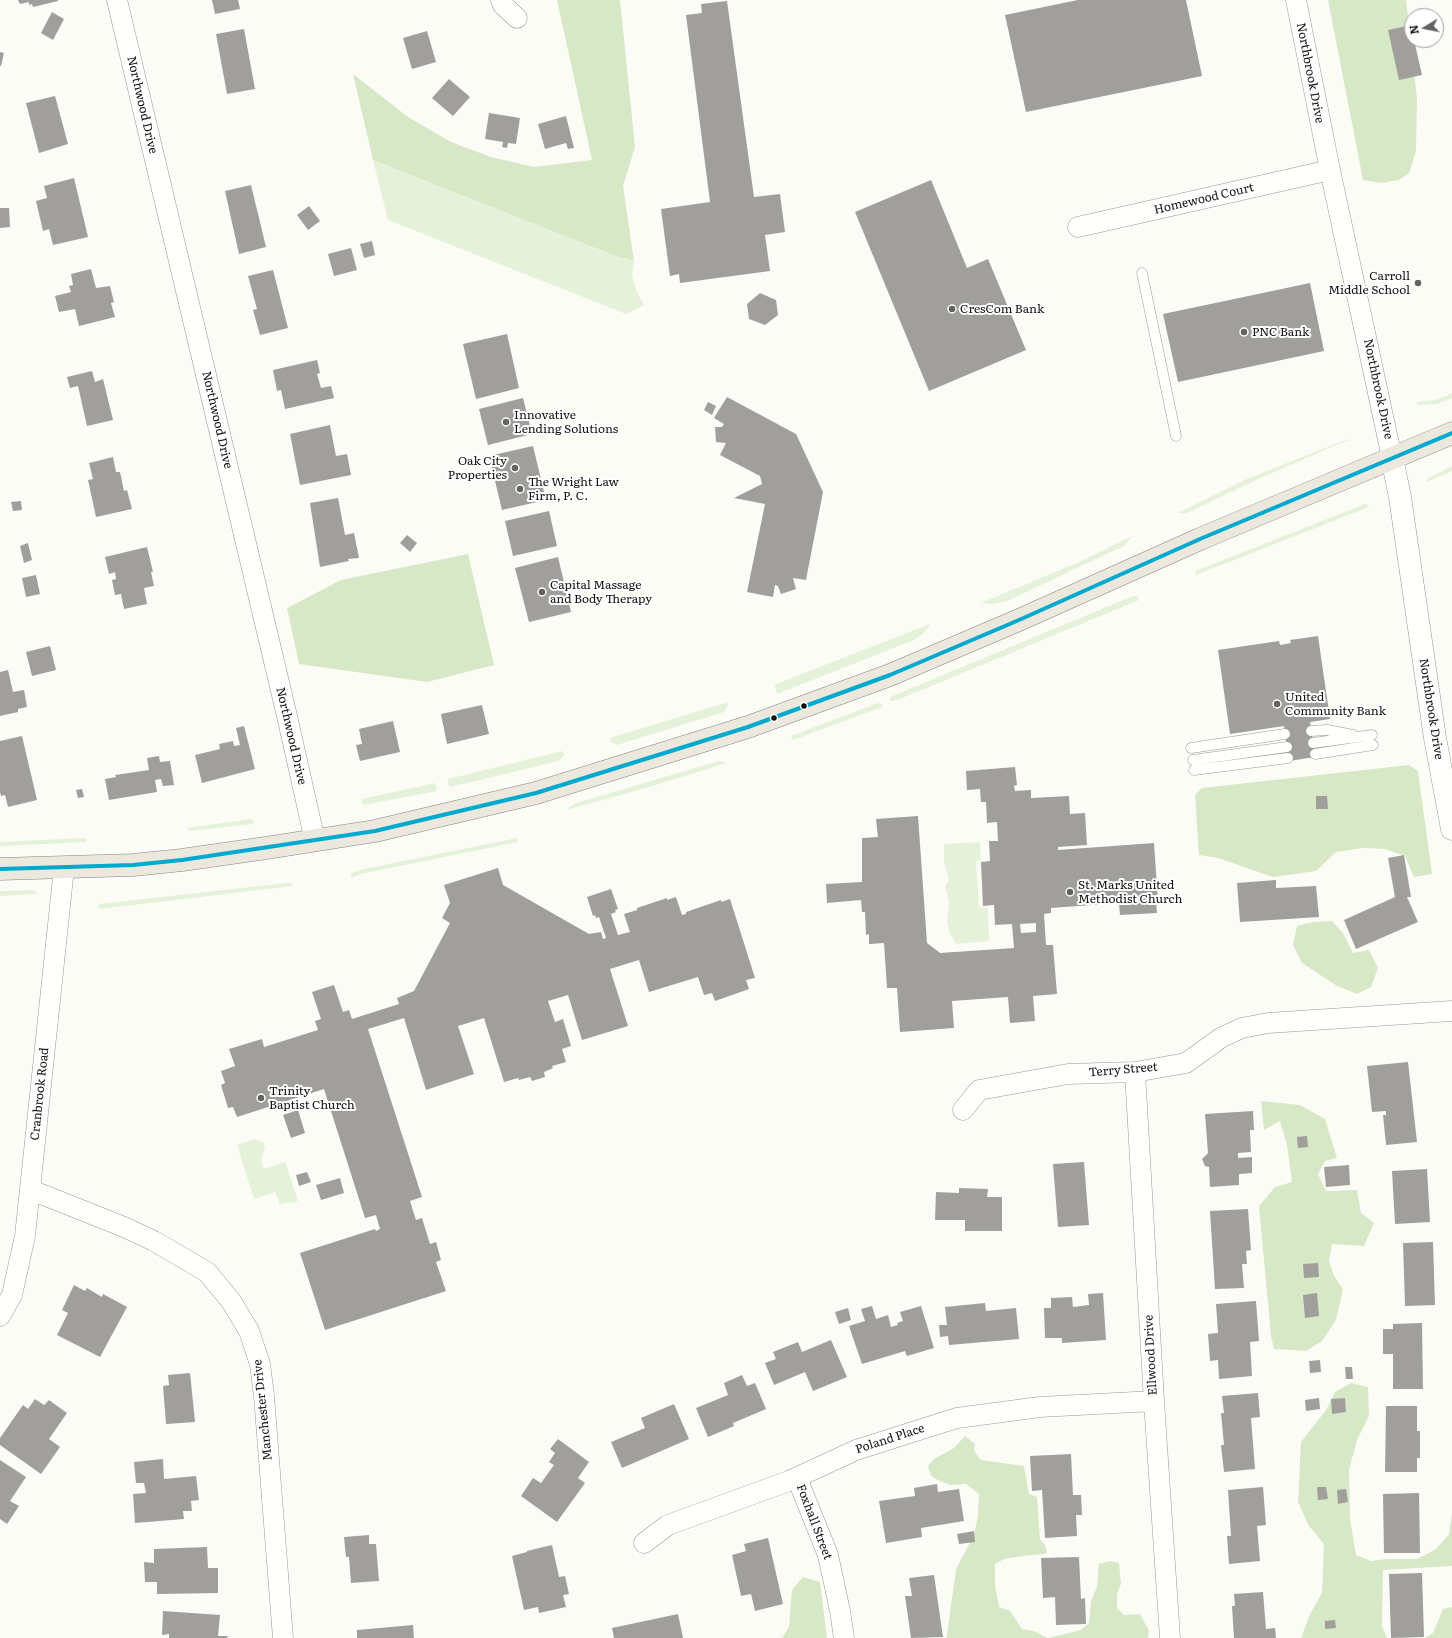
<!DOCTYPE html>
<html>
<head>
<meta charset="utf-8">
<style>
	body { margin:0 }
	#map { position:relative; width:1452px; height:1638px; overflow:hidden; background:#fcfcf7; font-family:Literata,serif }
	canvas { display:block }
	.north { position:absolute; left:1404px; top:8px; width:40px; height:40px; box-sizing:border-box; background:#fff; border:1px solid #a0a0a0; border-radius:50%; rotate:260deg; font-size:11px; font-weight:700; line-height:16px; text-align:center; color:#111 }
	.north::after { content:''; display:block; margin:auto; width:14px; height:18px; background:#636362; clip-path:polygon(50% 0,100% 100%,50% 72%,0 100%) }
</style>
</head>
<body>
<div id="map">
<canvas width="1452" height="1638"></canvas>
<div class="north">N</div>
</div>
<script>
const ctx = document.querySelector('canvas').getContext('2d');
ctx.lineJoin = 'round';
function fill(path, color) { ctx.fillStyle = color; ctx.fill(path, 'evenodd'); }
const poly = rows => new Path2D(rows.map(r => 'M' + r).join(''));
function strokePath(path, color, width, dash) { ctx.strokeStyle = color; ctx.lineWidth = width; ctx.lineCap = dash ? 'butt' : 'round'; ctx.setLineDash(dash || []); ctx.stroke(path); }
function write(font, color, halo, rows, align = 'center') {
  ctx.font = font + ' Literata,serif'; ctx.lineWidth = 4; ctx.setLineDash([]); ctx.textBaseline = 'middle'; ctx.strokeStyle = halo; ctx.fillStyle = color; for (const [text, x, y, turn = 0] of rows) {
    ctx.save(); ctx.translate(x, y); ctx.rotate((+turn || 0) * Math.PI / 180); ctx.textAlign = isNaN(turn) ? turn : align; if (halo) ctx.strokeText(text, 0, 0); ctx.fillText(text, 0, 0); ctx.restore();
  }
}
fill(poly([
	[373,160,613,255,634,261,632,275,636,290,644,305,626,314,388,220],
	[1452,393,1452,398,1438,404,1417,405,1417,402,1436,400],
	[1348,439,1351,441,1348,440,1254,481,1187,513,1178,513,1249,478],
	[1452,466,1452,471,1427,482,1427,479],
	[1365,504,1368,505,1369,507,1196,575,1195,571],
	[1132,536,1124,546,1007,601,991,604,981,603,1081,561],
	[1133,596,1137,596,1139,600,895,701,890,701,890,697],
	[930,624,930,626,920,636,914,640,777,694,775,686,776,684],
	[728,702,728,705,724,712,617,745,611,742,610,738],
	[878,703,883,705,882,707,793,740,791,736],
	[562,751,565,755,558,761,451,787,448,784,448,779],
	[719,761,727,763,649,787,567,810,571,806,576,803],
	[435,783,437,791,364,805,362,803,362,799],
	[251,819,254,821,253,824,190,831,187,828],
	[85,838,87,842,0,846,0,842],
	[517,838,518,842,360,874,352,878,350,874,359,870],
	[980,842,981,860,976,861,979,907,988,908,989,941,956,944,949,931,947,923,949,901,945,886,949,880,944,862,944,844],
	[286,883,292,883,293,886,99,909,99,904],
	[31,890,35,891,37,894,0,896,0,891],
	[254,1139,263,1142,265,1147,261,1162,264,1169,285,1162,298,1200,295,1203,288,1202,280,1205,275,1192,254,1199,237,1145]
]), '#e6f1d9');
fill(poly([
	[557,0,620,0,635,147,623,186,634,261,613,255,373,160,353,74,408,117,451,142,491,157,534,167,592,160],
	[1328,0,1406,0,1417,98,1416,151,1409,173,1399,180,1381,183,1363,180],
	[468,554,494,665,427,682,299,664,287,608,341,580],
	[1409,765,1418,771,1432,874,1414,877,1405,856,1385,849,1363,848,1336,852,1316,871,1273,877,1218,858,1199,855,1195,795,1202,788],
	[1332,921,1343,933,1353,953,1369,950,1378,968,1371,987,1357,994,1337,986,1302,963,1293,945,1297,926,1313,922],
	[1261,1101,1300,1105,1325,1119,1337,1158,1325,1161,1318,1174,1326,1191,1357,1190,1361,1213,1374,1223,1364,1246,1332,1244,1329,1261,1334,1276,1343,1289,1336,1320,1322,1341,1306,1351,1274,1349,1271,1336,1259,1206,1275,1187,1292,1182,1287,1145,1280,1121,1264,1130],
	[1351,1383,1368,1387,1369,1416,1357,1440,1349,1470,1350,1519,1356,1555,1371,1561,1386,1559,1417,1559,1436,1549,1449,1534,1452,1513,1452,1566,1383,1570,1382,1626,1387,1638,1301,1638,1310,1614,1322,1593,1324,1544,1309,1526,1298,1502,1301,1442,1326,1410,1335,1392],
	[965,1436,975,1444,974,1451,981,1460,1024,1466,1029,1494,1037,1497,1040,1539,1045,1545,1047,1552,1045,1554,1022,1556,1004,1559,995,1564,995,1586,999,1607,1010,1611,1022,1629,1034,1631,1048,1638,946,1638,947,1635,956,1569,974,1535,978,1515,979,1494,966,1484,950,1485,938,1480,931,1476,928,1466,934,1459,954,1448],
	[1110,1561,1119,1563,1121,1584,1117,1593,1117,1608,1124,1615,1140,1614,1149,1631,1148,1638,1048,1638,1081,1630,1089,1623,1091,1601,1097,1587,1099,1564],
	[803,1577,820,1582,827,1638,782,1638,789,1627,792,1590],
	[1452,1607,1452,1638,1425,1638,1433,1633,1443,1609]
]), '#d7e8c7');
fill(poly([
	[18,0,58,0,58,1,33,7,32,4,29,5,29,2,20,4],
	[212,0,238,0,240,9,215,14],
	[1078,0,1186,0,1202,76,1026,112,1005,15],
	[727,1,754,197,780,194,785,232,765,235,770,271,680,283,679,274,670,276,661,209,710,202,686,15,702,13,701,4],
	[52,12,64,19,53,40,41,33],
	[1411,25,1412,40,1414,40,1422,75,1399,80,1388,30],
	[244,29,255,89,227,94,216,34],
	[427,31,436,62,412,69,403,38],
	[0,52,4,53,1,66,0,66],
	[449,79,470,97,453,116,432,98],
	[55,96,68,144,39,153,26,103],
	[489,113,520,118,516,144,508,143,507,148,502,147,503,142,485,139],
	[566,116,574,148,568,149,566,143,545,149,538,124],
	[74,178,88,237,53,245,49,229,43,231,36,201,47,198,44,186],
	[931,180,967,268,988,259,1026,350,929,391,855,212],
	[251,185,266,247,239,254,225,191],
	[309,206,320,221,308,230,297,215],
	[0,208,9,208,10,227,0,228],
	[372,241,375,255,364,258,360,244],
	[351,248,357,270,334,276,328,254],
	[91,269,96,288,110,286,114,302,111,303,115,317,79,326,75,309,59,312,55,296,71,292,69,286,73,285,71,274],
	[273,270,288,328,260,335,253,310,257,309,248,276],
	[1310,283,1324,351,1178,382,1163,314],
	[760,293,776,300,778,315,765,325,749,319,747,304],
	[507,334,519,388,476,399,463,344],
	[317,360,320,373,317,374,321,388,331,386,334,398,285,409,281,390,277,391,273,370],
	[92,371,95,382,103,379,113,420,87,426,78,386,70,388,67,377],
	[727,397,796,434,823,492,806,580,793,578,796,589,781,594,778,586,775,585,773,597,747,592,765,504,734,498,762,484,760,476,720,455,726,443,716,442,715,427,722,427,724,424,714,418],
	[523,398,532,434,488,445,479,409],
	[708,402,716,406,712,415,704,410],
	[330,425,336,456,347,454,351,475,300,485,290,434],
	[533,446,546,500,502,510,489,456],
	[113,457,116,472,120,472,124,491,127,490,132,509,96,517,88,480,93,479,89,463],
	[338,498,345,535,354,533,359,558,348,559,349,561,320,567,310,503],
	[21,501,22,510,13,511,11,502],
	[549,511,557,546,513,556,505,521],
	[407,535,417,543,410,552,400,543],
	[28,543,32,560,24,563,20,546],
	[147,547,153,572,151,572,154,586,144,588,147,604,124,609,121,594,115,595,112,580,116,579,115,572,109,574,105,557],
	[558,557,571,612,529,622,515,568],
	[36,575,40,594,26,597,22,578],
	[1318,636,1330,719,1310,722,1315,757,1289,761,1284,726,1230,734,1218,650,1279,641,1280,645,1291,643,1290,640],
	[50,646,56,670,32,676,26,652],
	[8,670,13,692,24,690,27,707,18,709,18,712,0,716,0,672],
	[482,705,489,734,447,744,441,714],
	[393,721,400,752,360,761,356,745,362,744,359,729],
	[244,726,255,769,202,783,195,755,220,749,219,744,233,741,234,746,240,745,236,728],
	[22,736,37,800,8,807,5,795,1,796,0,792,0,741],
	[159,756,160,762,170,761,174,785,163,786,161,779,155,780,157,792,109,800,105,779,116,777,115,775,149,770,147,758],
	[1015,767,1017,785,1014,786,1015,791,1031,790,1031,798,1069,796,1070,814,1085,813,1087,845,1058,847,1058,850,1154,843,1158,901,1156,901,1157,913,1120,915,1119,903,1051,908,1051,913,1044,914,1046,945,1053,945,1057,994,1033,996,1035,1021,1010,1023,1008,997,952,1001,954,1028,900,1032,897,988,887,988,884,943,869,944,869,934,866,935,865,912,862,912,861,900,827,903,826,884,862,882,862,838,878,837,876,819,918,816,927,943,940,953,1014,948,1012,924,995,925,994,905,983,906,981,862,990,861,989,841,998,841,997,822,987,823,986,802,981,802,980,789,967,790,966,771],
	[1036,923,1036,932,1021,933,1020,924],
	[82,789,84,797,78,798,76,790],
	[1316,796,1327,796,1328,809,1316,809],
	[1404,855,1411,897,1407,897,1418,922,1356,949,1344,920,1395,897,1388,858],
	[498,868,503,885,589,934,601,932,603,939,606,938,599,917,596,918,595,915,593,916,587,897,611,889,618,909,615,910,616,912,611,914,618,935,630,932,624,914,637,910,637,908,667,898,667,900,676,897,682,915,686,914,686,912,721,900,721,902,730,899,755,978,746,980,749,989,715,1001,712,993,704,995,698,977,649,992,639,960,610,969,628,1026,582,1040,568,995,548,1001,555,1022,563,1019,571,1046,562,1049,566,1062,552,1066,553,1068,544,1072,545,1077,532,1081,530,1077,519,1080,518,1078,504,1082,484,1018,458,1026,474,1074,426,1090,404,1018,368,1029,422,1197,410,1201,416,1220,422,1218,430,1244,436,1242,441,1260,436,1262,446,1291,325,1330,300,1253,375,1229,376,1231,380,1229,376,1215,365,1218,324,1089,237,1117,233,1107,228,1108,221,1085,225,1083,221,1071,235,1066,229,1049,262,1039,264,1047,318,1030,315,1021,321,1019,312,992,334,985,343,1012,349,1010,352,1019,399,1004,397,998,414,991,450,923,442,918,450,903,444,885],
	[1276,880,1276,888,1316,886,1319,917,1240,922,1237,883],
	[1408,1062,1417,1142,1386,1145,1383,1115,1386,1115,1386,1111,1372,1112,1367,1066],
	[298,1110,305,1133,291,1138,283,1115],
	[1253,1111,1254,1130,1250,1130,1251,1152,1238,1153,1238,1158,1252,1157,1252,1173,1239,1174,1239,1185,1210,1187,1209,1167,1205,1166,1202,1159,1208,1153,1205,1114],
	[1307,1136,1308,1147,1298,1148,1297,1137],
	[1084,1162,1089,1225,1058,1227,1053,1164],
	[1349,1165,1350,1185,1326,1187,1324,1167],
	[1427,1169,1430,1222,1395,1224,1392,1171],
	[307,1172,311,1182,299,1186,296,1175],
	[340,1178,344,1193,321,1200,316,1185],
	[959,1188,988,1189,987,1197,1002,1197,1002,1231,965,1231,965,1220,935,1220,936,1192,959,1193],
	[1248,1209,1251,1250,1246,1251,1247,1264,1242,1264,1244,1288,1215,1289,1210,1211],
	[1433,1242,1435,1305,1405,1306,1403,1243],
	[1318,1263,1319,1277,1304,1278,1303,1264],
	[74,1285,85,1291,87,1288,102,1297,103,1294,127,1307,100,1357,57,1335,68,1313,62,1310],
	[1103,1293,1106,1340,1062,1343,1062,1338,1045,1338,1044,1308,1051,1308,1051,1298,1072,1297,1073,1307,1089,1305,1088,1294],
	[1317,1293,1319,1316,1305,1318,1303,1295],
	[1256,1301,1259,1341,1250,1342,1252,1376,1219,1379,1218,1360,1210,1361,1208,1334,1218,1333,1216,1304],
	[985,1303,986,1311,1016,1308,1019,1339,949,1345,948,1336,940,1337,939,1325,947,1325,945,1307],
	[872,1306,876,1319,888,1315,891,1327,898,1325,897,1323,903,1321,900,1312,921,1306,934,1348,907,1356,905,1351,862,1364,849,1326,865,1321,861,1309],
	[848,1308,851,1320,839,1324,835,1312],
	[1422,1323,1423,1389,1393,1389,1393,1354,1383,1354,1383,1329,1393,1329,1393,1324],
	[831,1340,847,1377,813,1391,805,1372,774,1385,765,1363,776,1359,773,1352,798,1342,802,1352],
	[1320,1360,1321,1372,1310,1373,1309,1361],
	[1345,1367,1352,1367,1353,1379,1346,1379],
	[190,1373,195,1422,166,1424,163,1386,169,1385,168,1375],
	[742,1375,747,1386,755,1383,766,1409,733,1423,734,1426,708,1437,696,1408,728,1395,724,1383],
	[1258,1393,1260,1417,1251,1418,1255,1469,1224,1472,1221,1445,1224,1445,1221,1413,1224,1413,1222,1396],
	[1319,1398,1320,1409,1306,1411,1305,1400],
	[1345,1398,1346,1412,1332,1414,1331,1399],
	[35,1399,44,1405,49,1400,67,1413,49,1439,60,1447,41,1474,0,1445,0,1438,23,1405,28,1409],
	[674,1404,689,1439,622,1468,611,1442,645,1428,641,1418],
	[1386,1406,1417,1406,1417,1431,1420,1431,1420,1458,1417,1458,1417,1472,1385,1472],
	[558,1439,589,1462,578,1478,585,1483,557,1522,521,1496,533,1478,541,1483,554,1465,549,1462,555,1453,550,1449],
	[1071,1454,1073,1495,1081,1495,1082,1515,1076,1515,1077,1536,1045,1538,1042,1490,1032,1491,1030,1456],
	[163,1459,164,1479,196,1476,199,1500,191,1501,192,1511,183,1511,184,1519,135,1523,133,1494,146,1493,144,1483,136,1483,134,1462],
	[0,1460,26,1477,10,1501,19,1506,7,1524,0,1519],
	[937,1484,938,1492,959,1489,964,1521,921,1528,922,1537,886,1543,879,1501,915,1496,914,1488],
	[1263,1487,1266,1525,1257,1526,1260,1561,1229,1564,1227,1536,1231,1536,1228,1490],
	[1317,1487,1326,1487,1328,1499,1318,1500],
	[1346,1489,1348,1502,1338,1504,1337,1490],
	[1419,1493,1420,1553,1384,1553,1383,1494],
	[974,1531,975,1542,959,1544,957,1534],
	[369,1535,369,1544,376,1544,379,1581,351,1583,349,1557,346,1557,344,1537],
	[768,1538,783,1604,755,1611,751,1594,741,1596,732,1555,746,1551,744,1544],
	[552,1545,559,1577,565,1576,569,1594,563,1595,566,1607,539,1613,538,1607,524,1610,512,1556,527,1552,527,1551],
	[207,1547,208,1568,218,1568,218,1593,157,1594,157,1582,145,1582,144,1562,154,1563,154,1549],
	[1079,1557,1081,1599,1085,1598,1086,1624,1056,1625,1055,1597,1043,1598,1041,1558],
	[1422,1573,1424,1637,1391,1638,1389,1574],
	[934,1575,943,1637,911,1638,905,1596,912,1596,909,1578],
	[1263,1592,1266,1629,1275,1628,1276,1638,1234,1638,1232,1606,1235,1606,1234,1594],
	[163,1611,220,1615,218,1636,228,1636,227,1638,169,1638,169,1634,162,1635],
	[678,1614,683,1638,614,1638,612,1628],
	[1335,1620,1336,1628,1325,1629,1325,1621],
	[413,1625,414,1638,357,1638,357,1630]
]), '#a09f9c');
const service = poly([
	[1142,273,1176,436],
	[1311,731,1327,730,1353,735],
	[1313,743,1372,735],
	[1191,748,1285,734],
	[1315,754,1373,745],
	[1193,760,1287,747],
	[1194,770,1288,758]
]);
const minor = poly([
	[117,0,287,716,315,841],
	[501,0,503,5,517,18],
	[1296,0,1330,170,1392,458],
	[1078,227,1330,170],
	[1135,1072,1154,1401,1170,1638],
	[963,1110,979,1090,1068,1074,1135,1072,1186,1063,1222,1037,1242,1028,1268,1023,1452,1011],
	[31,1190,124,1227,154,1241,207,1272,231,1301,249,1331,260,1364,264,1396,283,1638],
	[0,1316,12,1295,25,1236,64,868],
	[797,1478,828,1555,840,1611,844,1638],
	[644,1543,668,1525,789,1481,856,1450,957,1418,1040,1407,1154,1401]
]);
const tertiary = poly([
	[1392,458,1400,497,1435,738,1452,829]
]);
const primary = poly([
	[0,869,133,865,182,860,266,848,375,831,536,793,748,727,890,675,1019,620,1200,539,1452,433]
]);
strokePath(service, '#979795', 11);
strokePath(minor, '#979795', 21);
strokePath(tertiary, '#979795', 23);
strokePath(primary, '#848482', 23);
strokePath(service, '#fffffe', 10);
strokePath(minor, '#fffffe', 20);
strokePath(tertiary, '#fffffe', 22);
strokePath(primary, '#ece8dd', 22);
strokePath(poly([
	[0,869,133,865,182,860,375,831,536,793,748,727,890,675,1019,620,1200,539,1452,433]
]), '#00a9ce', 4);
for (const [x, y, r, color] of [
	[1418,283,4,"#636362"],
	[952,309,4,"#636362"],
	[1244,332,4,"#636362"],
	[506,422,4,"#636362"],
	[515,468,4,"#636362"],
	[520,489,4,"#636362"],
	[542,592,4,"#636362"],
	[1277,704,4,"#636362"],
	[804,706,3.5,"#111"],
	[774,718,3.5,"#111"],
	[1070,892,4,"#636362"],
	[261,1098,4,"#636362"]
]) { const dot = new Path2D(); dot.arc(x, y, r, 0, 2 * Math.PI); ctx.fillStyle = color; ctx.fill(dot); strokePath(dot, '#fff', 1.5); }
write('12px', '#111', '#fff', [
	["Northbrook Drive",1310,73,79],
	["Northwood Drive",142,105,77],
	["Homewood Court",1204,199,-13],
	["Northbrook Drive",1378,389,78],
	["Northwood Drive",217,420,77],
	["Northbrook Drive",1431,709,81],
	["Northwood Drive",291,736,77],
	["Terry Street",1123,1070,-5],
	["Cranbrook Road",40,1094,-84],
	["Ellwood Drive",1151,1355,-93],
	["Manchester Drive",263,1410,-96],
	["Poland Place",890,1439,-18],
	["Foxhall Street",814,1522,69]
]);
write('12px', '#111', '#fff', [
	["Carroll",1410,276,"right"],
	["Middle School",1410,290,"right"],
	["CresCom Bank",960,309],
	["PNC Bank",1252,332],
	["Innovative",514,415],
	["Lending Solutions",514,429],
	["Oak City",507,461,"right"],
	["Properties",507,475,"right"],
	["The Wright Law",528,482],
	["Firm, P. C.",528,496],
	["Capital Massage",550,585],
	["and Body Therapy",550,599],
	["United",1285,697],
	["Community Bank",1285,711],
	["St. Marks United",1078,885],
	["Methodist Church",1078,899],
	["Trinity",269,1091],
	["Baptist Church",269,1105]
], 'left');
</script>
</body>
</html>
